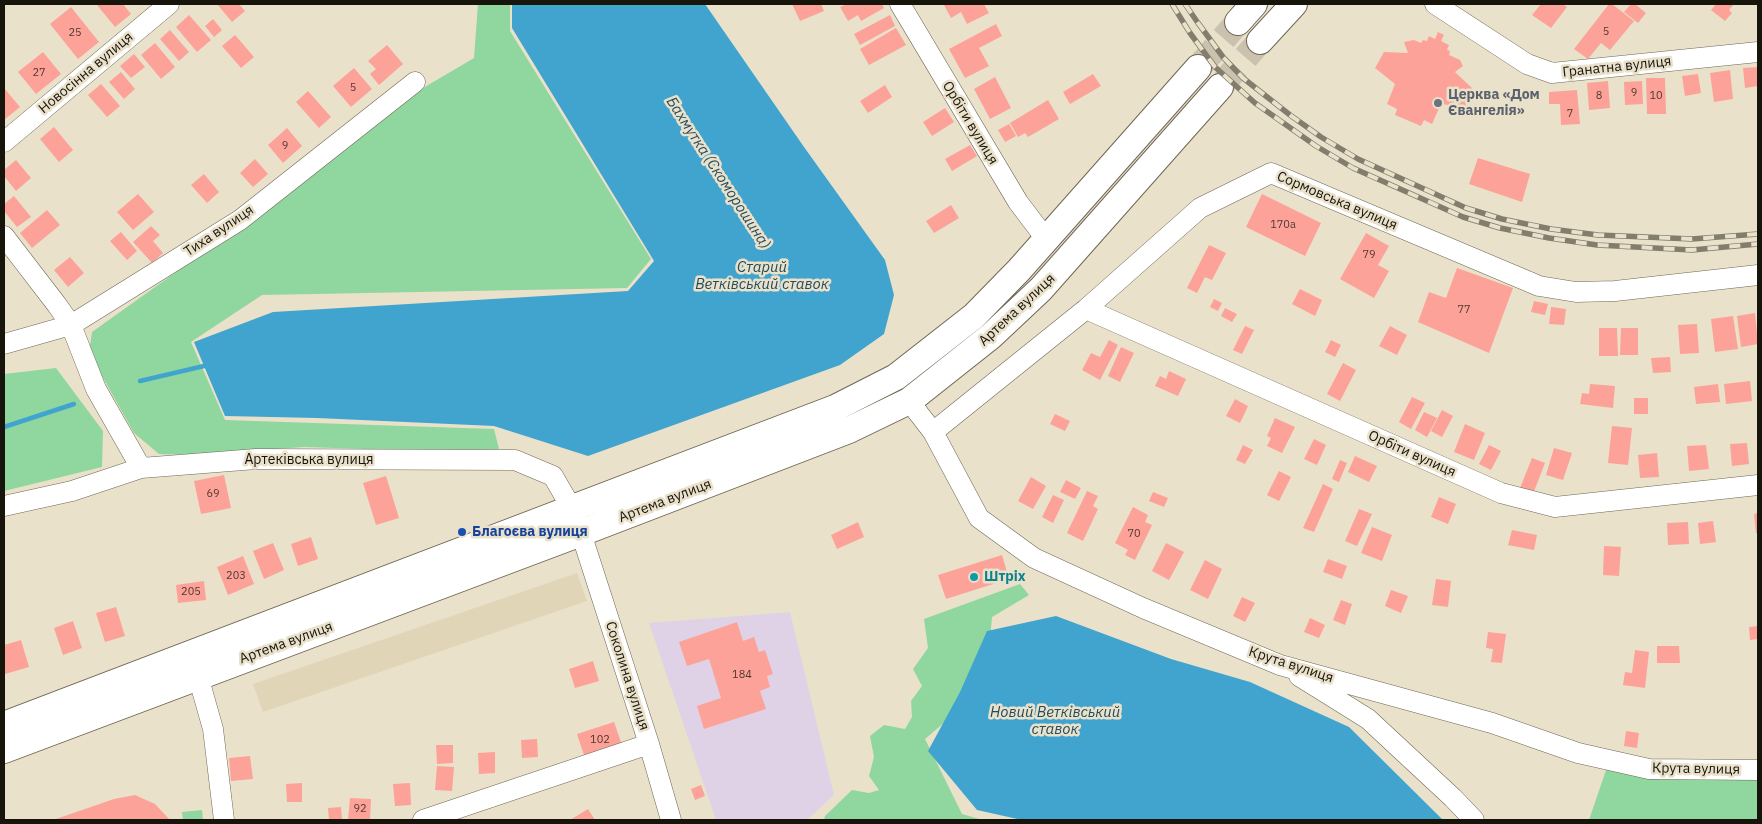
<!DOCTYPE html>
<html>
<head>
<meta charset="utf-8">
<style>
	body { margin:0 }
	#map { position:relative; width:1762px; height:824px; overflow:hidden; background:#eae1cb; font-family:"IBM Plex Sans",sans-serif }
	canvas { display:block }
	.frame { position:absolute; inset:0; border:5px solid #17140c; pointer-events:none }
</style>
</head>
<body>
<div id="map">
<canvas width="1762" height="824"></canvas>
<div class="frame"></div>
</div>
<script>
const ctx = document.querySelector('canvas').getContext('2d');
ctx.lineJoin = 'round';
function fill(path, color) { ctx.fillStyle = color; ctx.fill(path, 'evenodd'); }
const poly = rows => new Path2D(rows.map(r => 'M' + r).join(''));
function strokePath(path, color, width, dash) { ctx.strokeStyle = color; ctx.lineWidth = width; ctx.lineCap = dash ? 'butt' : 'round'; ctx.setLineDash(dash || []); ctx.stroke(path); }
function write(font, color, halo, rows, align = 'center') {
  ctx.font = font + ' "IBM Plex Sans",sans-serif'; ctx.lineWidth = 5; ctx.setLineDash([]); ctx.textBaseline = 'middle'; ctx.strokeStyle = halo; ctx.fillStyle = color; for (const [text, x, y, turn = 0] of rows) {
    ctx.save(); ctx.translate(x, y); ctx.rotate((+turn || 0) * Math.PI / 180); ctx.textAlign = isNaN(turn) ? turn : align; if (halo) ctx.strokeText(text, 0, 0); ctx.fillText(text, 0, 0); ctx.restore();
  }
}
fill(poly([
	[577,573,587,601,263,712,253,684]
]), '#e1d5b8');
fill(poly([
	[790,612,834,795,807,820,716,820,649,623]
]), '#e0d2e6');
fill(poly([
	[478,4,510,4,510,31,651,259,627,288,262,295,191,342,225,420,494,429,499,449,427,451,304,447,192,455,159,454,134,433,89,353,92,332,242,225,401,101,474,58],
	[56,368,103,431,102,467,4,491,4,374],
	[1020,584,1029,595,992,617,989,651,959,710,925,739,962,814,983,820,824,820,825,816,852,790,869,793,879,790,869,776,874,757,870,736,884,725,905,729,912,717,911,701,922,686,913,669,928,648,924,619],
	[1606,770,1758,778,1758,820,1589,820],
	[202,810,203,820,183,820,182,812]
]), '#8fd79f');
fill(poly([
	[512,4,705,4,804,147,885,260,894,295,884,334,840,365,588,456,494,426,317,418,225,416,194,342,273,312,628,291,654,261,512,28],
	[1056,616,1171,659,1250,682,1349,727,1443,820,1022,820,977,810,928,751,960,692,987,631]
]), '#41a4ce');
strokePath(poly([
	[140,381,204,366],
	[4,427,74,404]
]), '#41a4ce', 4.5);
fill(poly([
	[98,4,123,4,131,14,115,27,97,5],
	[217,4,239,4,245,11,232,22],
	[792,4,821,4,824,11,800,21],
	[847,4,882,4,884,8,861,21,858,15,848,21,840,7],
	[946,4,984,4,989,13,967,24,961,12,951,18,944,5],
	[1541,4,1563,4,1567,7,1551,28,1532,15],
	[1609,4,1612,4,1634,21,1610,50,1601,43,1588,59,1574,49],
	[1631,4,1635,4,1646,13,1638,23,1624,12],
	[1716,4,1734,4,1729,10,1732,13,1725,21,1711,10],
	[71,7,99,42,78,59,50,24],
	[189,15,211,40,197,52,176,27],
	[890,15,895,26,860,45,854,34],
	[213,19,222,30,214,37,205,26],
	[996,24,1002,36,979,48,989,66,965,78,949,49],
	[896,28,906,45,869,65,860,49],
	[170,30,189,52,179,61,160,39],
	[1438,32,1444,35,1441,41,1449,45,1447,50,1450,51,1449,55,1460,60,1463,66,1455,72,1472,88,1465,107,1441,104,1432,124,1424,120,1421,126,1395,115,1397,109,1387,104,1395,84,1375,68,1384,52,1408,53,1404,42,1414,40,1421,43,1423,40,1427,41,1429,36,1435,39],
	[235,35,254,57,241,68,222,46],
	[155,43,175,67,161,79,141,55],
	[387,45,403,64,379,85,370,74,376,69,368,61],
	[43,52,61,74,36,94,18,72],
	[134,54,145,67,131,78,120,66],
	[1758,67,1758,86,1745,88,1743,68],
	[354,68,372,89,351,107,333,86],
	[1730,70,1733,99,1714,102,1710,73],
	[121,72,135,89,124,99,109,82],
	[1093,74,1101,86,1070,104,1063,92],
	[1698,74,1701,93,1685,96,1682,76],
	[995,77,1011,108,990,119,974,89],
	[1646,78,1665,78,1666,114,1647,114],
	[1608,81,1610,108,1589,110,1587,83],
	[1642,81,1643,104,1625,105,1624,82],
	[101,84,120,106,107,117,88,95],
	[885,85,892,97,868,113,860,101],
	[4,88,20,107,4,120],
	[1577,90,1580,124,1561,125,1560,104,1549,104,1549,92],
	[308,91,331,117,319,128,296,102],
	[1048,100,1059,119,1028,137,1025,133,1018,137,1010,123],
	[945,108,954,122,932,136,923,122],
	[1009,124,1016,136,1005,142,998,130],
	[54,127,73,150,59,162,40,139],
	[287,128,302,146,283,163,268,145],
	[970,145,977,156,952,171,945,159],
	[1478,158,1530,174,1522,202,1469,184],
	[255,159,268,174,253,187,240,173],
	[16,160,31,178,16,191,4,176,4,170],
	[204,174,219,192,207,203,191,185],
	[138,194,154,212,133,230,117,212],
	[1262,194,1321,223,1305,256,1246,227],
	[14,196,31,217,17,227,4,211,4,204],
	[951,205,959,218,934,233,926,221],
	[47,210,60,225,32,248,20,233],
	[151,226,160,235,153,241,163,253,152,263,133,242],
	[121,232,137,251,127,260,110,241],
	[1366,233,1389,246,1378,265,1389,271,1374,298,1340,279],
	[1209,245,1226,253,1212,280,1205,277,1197,293,1187,288],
	[70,257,84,273,68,287,54,270],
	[1457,268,1513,288,1489,353,1418,322,1429,292,1446,298],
	[1300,289,1322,300,1315,316,1292,304],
	[1214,299,1222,303,1218,311,1210,307],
	[1534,301,1548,304,1545,315,1531,312],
	[1551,307,1566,309,1564,325,1549,324],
	[1225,308,1237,314,1232,322,1221,316],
	[1755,313,1758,344,1741,347,1737,316],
	[1733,316,1738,349,1715,352,1711,319],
	[1697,324,1699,353,1680,354,1678,325],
	[1245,326,1254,330,1242,354,1233,350],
	[1390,326,1407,335,1397,355,1379,346],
	[1599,328,1617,328,1618,356,1599,356],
	[1621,328,1638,328,1638,355,1620,355],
	[1109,340,1118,345,1100,380,1082,370,1091,353,1100,357],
	[1331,340,1341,345,1335,357,1325,352],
	[1121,347,1134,353,1120,382,1108,376],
	[1670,357,1671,372,1653,373,1651,358],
	[1343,363,1356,370,1340,401,1327,394],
	[1169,371,1186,379,1178,396,1155,386,1160,376,1166,379],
	[1750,381,1752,401,1726,404,1724,384],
	[1590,384,1615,386,1613,408,1580,404,1582,393,1589,394],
	[1718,384,1720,402,1696,404,1694,387],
	[1412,397,1425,403,1411,429,1399,422],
	[1634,398,1648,398,1648,414,1634,414],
	[1235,399,1248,406,1240,423,1226,416],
	[1442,410,1453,416,1442,437,1431,431],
	[1424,412,1437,418,1427,437,1415,430],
	[1055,414,1070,421,1065,431,1050,424],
	[1275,418,1295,427,1282,453,1267,446,1271,438,1267,436],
	[1465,424,1485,433,1474,460,1454,452],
	[1612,426,1632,428,1628,465,1608,463],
	[1314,439,1326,445,1317,465,1304,459],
	[1747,443,1749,464,1732,466,1730,444],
	[1243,445,1253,450,1245,464,1236,460],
	[1489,445,1501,451,1491,470,1479,464],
	[1706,445,1709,469,1689,471,1687,446],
	[1554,448,1572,453,1563,480,1546,475],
	[1657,453,1659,477,1640,478,1638,455],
	[1355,456,1377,466,1369,482,1348,472],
	[1532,458,1545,463,1533,494,1520,488],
	[1340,460,1347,463,1339,482,1332,479],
	[1279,471,1291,477,1279,501,1267,495],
	[224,475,231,508,201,514,194,481],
	[386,476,399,518,376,525,363,483],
	[1031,477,1046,486,1033,509,1018,501],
	[1066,480,1081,488,1075,499,1060,492],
	[1323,484,1333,489,1314,532,1303,528],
	[1087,491,1098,496,1093,506,1098,509,1083,541,1067,533],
	[1153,492,1168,498,1164,507,1149,501],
	[1053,495,1064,500,1053,523,1042,517],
	[1439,497,1456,504,1448,524,1431,517],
	[1133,507,1148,515,1145,522,1152,525,1135,560,1125,555,1128,550,1115,543],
	[1359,509,1372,514,1357,546,1345,541],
	[1758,513,1758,533,1756,533,1754,514],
	[1713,521,1716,542,1700,544,1698,523],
	[858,522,864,537,837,549,831,535],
	[1688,522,1689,544,1668,545,1667,523],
	[1372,527,1392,535,1382,561,1361,553],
	[1512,530,1537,535,1534,550,1508,545],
	[311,537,318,559,298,566,291,544],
	[273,543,284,570,264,579,253,551],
	[1166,543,1184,552,1169,580,1152,571],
	[1604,546,1621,547,1619,576,1603,575],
	[1002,555,1009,579,946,599,938,575],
	[243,556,254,584,228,595,217,567],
	[1328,559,1347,566,1342,579,1323,572],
	[1205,560,1222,569,1208,599,1190,590],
	[1436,579,1451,581,1448,607,1432,605],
	[204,581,206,600,178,603,176,585],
	[1391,590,1408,596,1401,613,1385,606],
	[1242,597,1255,603,1245,622,1233,616],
	[1341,600,1352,604,1345,625,1333,620],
	[116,607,125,636,105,642,96,613],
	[1310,618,1325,625,1319,638,1304,632],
	[73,621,82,648,63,655,54,628],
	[737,622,743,641,754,637,759,652,765,650,773,674,767,676,770,687,760,691,766,709,704,729,697,706,721,698,709,659,687,666,679,642],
	[1758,626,1758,639,1750,640,1749,627],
	[1488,632,1506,634,1502,663,1491,662,1493,649,1486,648],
	[21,640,29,667,5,674,4,645],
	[1657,646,1679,646,1680,663,1657,663],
	[1635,650,1649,652,1645,688,1623,685,1625,672,1632,673],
	[593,661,599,681,575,688,569,669],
	[614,722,622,745,585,758,577,734],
	[1626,731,1639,733,1637,748,1624,746],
	[537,739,538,757,522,758,521,740],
	[436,745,453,745,453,763,437,764],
	[495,752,495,773,479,774,478,753],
	[250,756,253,779,231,781,229,758],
	[437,766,454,767,452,791,435,790],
	[302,783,302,802,287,802,286,784],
	[410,783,411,805,395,806,393,784],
	[701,785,705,796,695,800,691,789],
	[135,795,155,804,170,820,53,820,114,799],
	[350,798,371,799,370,820,348,820],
	[341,807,342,820,329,820,328,808],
	[588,809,595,820,570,820]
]), '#fda298');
strokePath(poly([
	[1198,68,1238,22],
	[1220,87,1260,41]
]), '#cac2ae', 26, [26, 13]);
const minor = poly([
	[900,4,1018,202,1046,239],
	[1435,4,1527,64,1552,73,1758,52],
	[4,142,169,4],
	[4,236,57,305,71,325,96,389,141,468],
	[1086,309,1501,493,1555,507,1758,485],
	[4,344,71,325,240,220,415,82],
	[909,401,933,432,979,518,1034,558,1143,608,1280,665,1492,723,1578,753,1649,769,1758,770],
	[933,432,1086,309,1200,208,1271,173,1539,286,1576,292,1615,291,1758,275],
	[4,506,72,491,141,468,256,459,515,460,553,476,572,509,581,533,649,744,671,820],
	[198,676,213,729,224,820],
	[1299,676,1368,719,1453,798,1474,820],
	[423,820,649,744]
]);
const major = poly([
	[1238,22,1254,4],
	[1260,41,1294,4],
	[4,725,835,408,896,377,974,316,1019,270,1198,68],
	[4,750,581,533,849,430,909,401,991,336,1041,289,1220,87]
]);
strokePath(minor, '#6f6754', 21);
strokePath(major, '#6f6754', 28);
strokePath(minor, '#fff', 20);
strokePath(major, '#fff', 26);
const rail = poly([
	[1172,4,1190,33,1215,67,1255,103,1316,146,1353,168,1463,217,1500,228,1549,238,1597,245,1692,250,1758,244],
	[1185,4,1198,23,1223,57,1243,78,1290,115,1321,137,1358,159,1466,208,1502,219,1551,229,1598,235,1692,239,1758,234]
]);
strokePath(rail, '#837d6e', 5.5);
strokePath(rail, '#eae1cb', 4, [11]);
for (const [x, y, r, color] of [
	[1438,103,5,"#6b7280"],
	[462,532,5,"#1a4fb4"],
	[974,577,5,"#0f9aa8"]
]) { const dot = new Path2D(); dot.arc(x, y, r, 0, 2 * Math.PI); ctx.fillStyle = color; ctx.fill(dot); strokePath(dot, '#eae1cb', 2); }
write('11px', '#50382f', null, [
	["5",1606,32],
	["25",75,33],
	["27",39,73],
	["5",353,88],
	["9",1634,93],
	["8",1599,96],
	["10",1656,96],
	["7",1570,114],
	["9",285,146],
	["170а",1283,225],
	["79",1369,255],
	["77",1464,310],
	["69",213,494],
	["70",1134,534],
	["203",236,576],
	["205",191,592],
	["184",742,675],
	["102",600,740],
	["92",360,809]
]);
write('14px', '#17140c', '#eae1cb', [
	["Гранатна вулиця",1617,67,-6],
	["Новосінна вулиця",86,73,-40],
	["Орбіти вулиця",970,123,59],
	["Сормовська вулиця",1337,201,23],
	["Тиха вулиця",219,231,-34],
	["Артема вулиця",1017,310,-43],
	["Орбіти вулиця",1412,454,24],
	["Артеківська вулиця",309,460],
	["Артема вулиця",665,501,-21],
	["Артема вулиця",286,643,-20],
	["Крута вулиця",1291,665,18],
	["Соколина вулиця",627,676,72],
	["Крута вулиця",1696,769,1]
]);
write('bold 14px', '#5b616d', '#eae1cb', [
	["Церква «Дом",1448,95],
	["Євангелія»",1448,111]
], 'left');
write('bold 14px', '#164399', '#eae1cb', [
	["Благоєва вулиця",472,532]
], 'left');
write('bold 14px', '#0d838f', '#eae1cb', [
	["Штріх",984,577]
], 'left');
write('italic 15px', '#224b5e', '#eae1cb', [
	["Бахмутка (Скоморошина)",718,173,57],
	["Старий",762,268],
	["Ветківський ставок",762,285],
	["Новий Ветківський",1055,713],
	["ставок",1055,730]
]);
</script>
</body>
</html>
